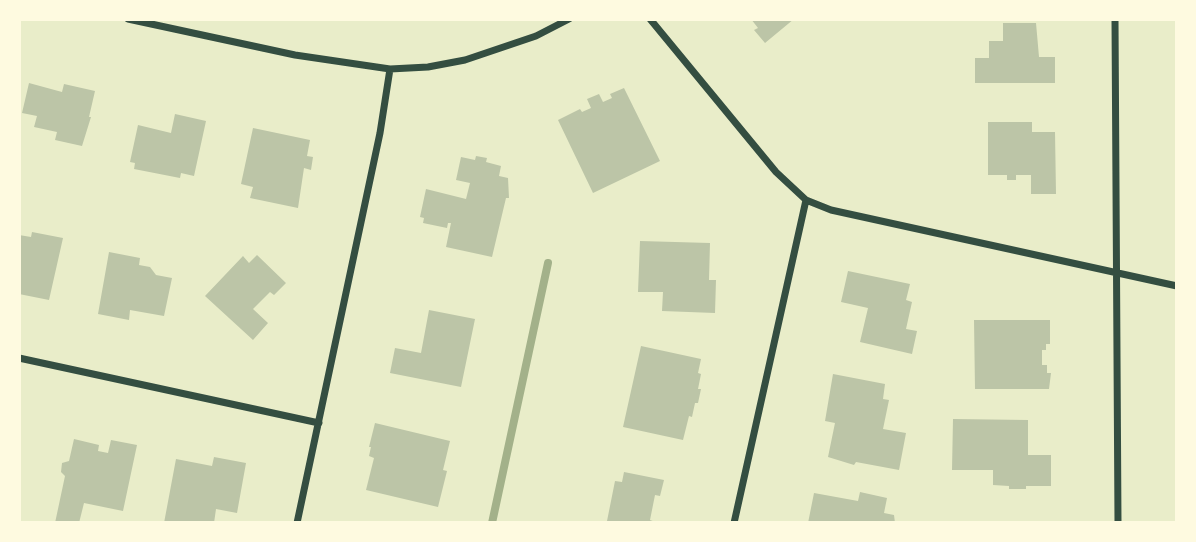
<!DOCTYPE html>
<html>
<head>
<meta charset="utf-8">
<style>
	body { margin:0 }
	#map { position:relative; width:1196px; height:542px; overflow:hidden; background:#e9edc9; font-family:Cabin,sans-serif }
	canvas { display:block }
	.frame { position:absolute; inset:0; border:21px solid #fefae0; pointer-events:none }
</style>
</head>
<body>
<div id="map">
<canvas width="1196" height="542"></canvas>
<div class="frame"></div>
</div>
<script>
const ctx = document.querySelector('canvas').getContext('2d');
ctx.lineJoin = 'round';
const poly = rows => new Path2D(rows.map(r => 'M' + r).join(''));
function strokePath(path, color, width, dash) { ctx.strokeStyle = color; ctx.lineWidth = width; ctx.lineCap = dash ? 'butt' : 'round'; ctx.setLineDash(dash || []); ctx.stroke(path); }
function fill(path, color) { ctx.fillStyle = color; ctx.fill(path, 'evenodd'); }
strokePath(poly([
	[492,523,548,263]
]), '#a3b18a', 8);
fill(poly([
	[751,19,794,19,765,43,754,30,758,28],
	[1003,23,1036,23,1039,57,1055,57,1055,83,975,83,975,58,989,58,989,41,1003,41],
	[29,83,62,92,64,84,95,91,89,117,91,117,82,146,55,140,57,132,34,127,37,116,22,113],
	[624,88,660,161,593,193,558,120,580,109,582,112,591,108,587,99,599,94,603,102,612,98,610,94],
	[175,114,206,121,194,176,181,173,180,178,134,169,135,163,130,162,138,125,171,133],
	[988,122,1032,122,1032,132,1055,132,1056,194,1031,194,1031,175,1016,175,1016,180,1007,180,1007,175,988,175],
	[253,128,310,140,307,156,313,157,311,170,304,168,298,208,250,198,253,187,241,184],
	[476,156,487,158,486,162,501,166,499,176,508,178,509,198,506,198,492,257,446,247,451,223,448,223,447,228,423,223,424,218,420,217,426,189,466,199,470,183,456,180,461,157,475,160],
	[32,232,63,238,49,300,19,294,21,283,19,282,19,235,31,237],
	[640,241,710,243,709,280,716,280,715,313,662,311,663,292,638,292],
	[109,252,140,258,139,265,150,267,156,275,172,278,164,316,130,310,129,320,98,314],
	[257,255,286,283,274,295,270,292,253,309,268,323,253,340,205,296,243,256,249,263],
	[848,271,910,284,906,300,912,302,906,329,917,331,912,354,860,342,868,308,841,302],
	[429,310,475,319,461,387,390,373,395,348,421,353],
	[974,320,1050,320,1050,344,1046,344,1046,350,1042,350,1042,365,1047,365,1047,373,1051,373,1049,389,975,389],
	[641,346,701,359,698,373,701,374,698,389,701,389,698,403,695,403,692,417,689,416,683,440,623,427],
	[833,374,885,384,883,399,889,400,883,429,906,433,899,470,856,462,854,465,828,457,835,423,825,421],
	[953,419,1028,420,1028,455,1051,455,1051,486,1026,486,1026,489,1009,489,1009,486,993,485,993,470,952,470],
	[375,423,450,441,443,470,447,471,438,507,366,490,374,458,369,456,371,447,369,447],
	[74,439,99,445,98,451,108,453,111,440,137,445,123,511,84,503,79,523,55,523,65,476,61,472,62,463,69,461],
	[214,457,246,463,237,513,216,509,214,523,164,523,176,459,212,466],
	[624,472,664,480,660,496,655,495,650,520,658,523,614,523,607,521,615,481,622,482],
	[860,492,887,498,884,513,894,515,895,523,808,523,814,493,858,501]
]), '#bcc5a7');
strokePath(poly([
	[128,19,295,55,390,69,428,67,465,60,536,36,569,19],
	[650,19,776,172,806,200,831,210,1177,286],
	[1115,19,1118,523],
	[19,358,319,423],
	[297,523,380,133,390,69],
	[734,523,806,200]
]), '#344e41', 7);
</script>
</body>
</html>
